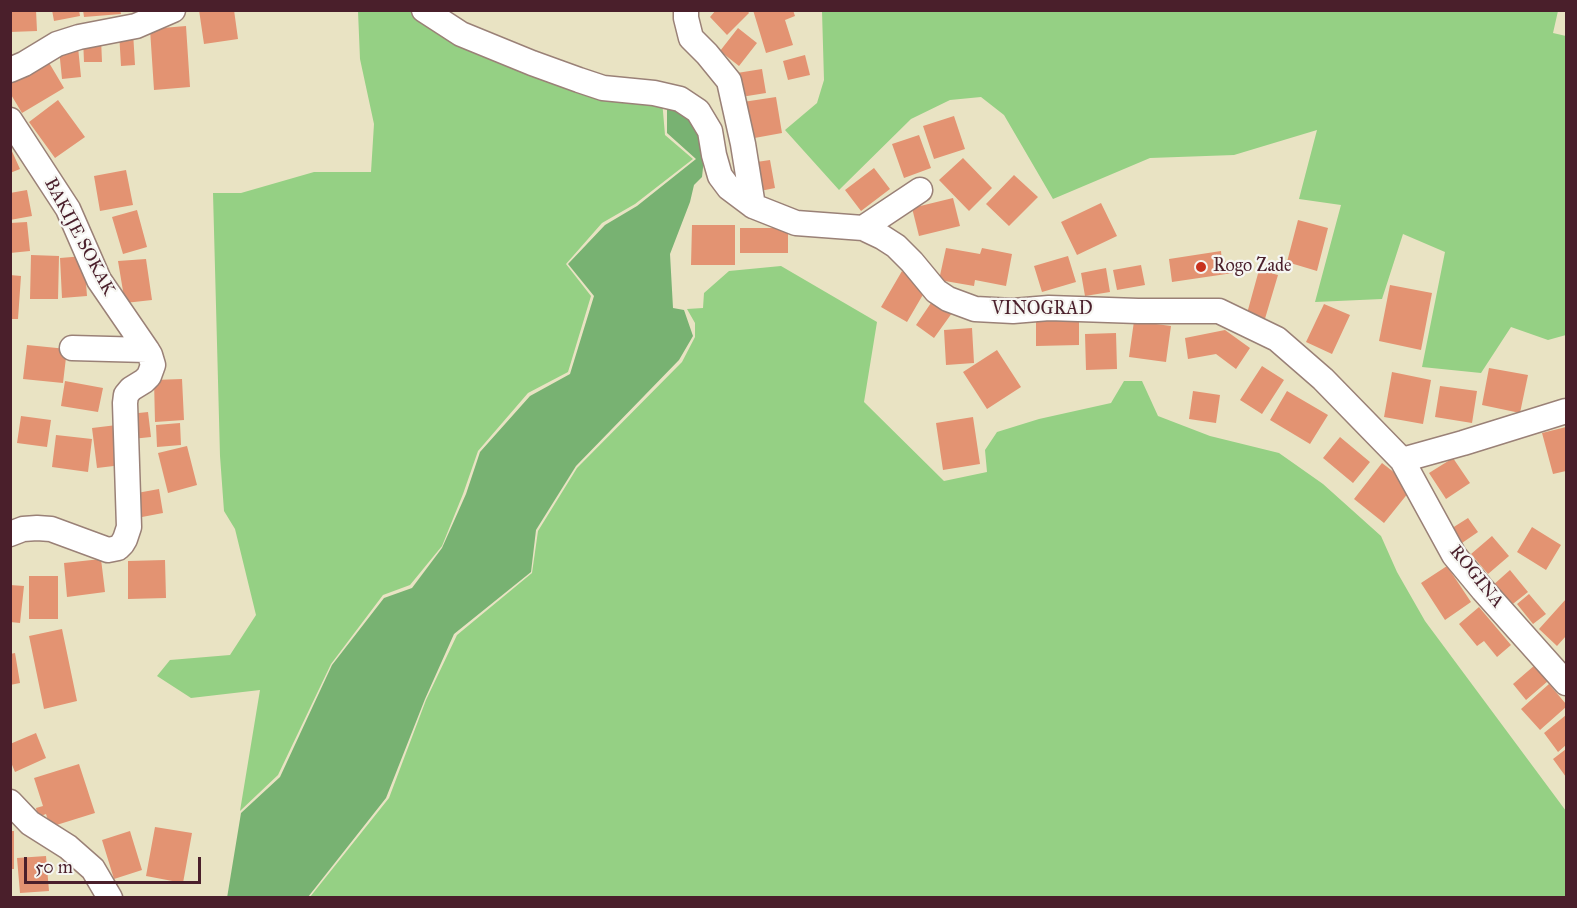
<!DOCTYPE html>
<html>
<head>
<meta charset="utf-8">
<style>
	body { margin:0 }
	#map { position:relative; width:1577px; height:908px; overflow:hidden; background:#e9e3c3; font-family:"IM FELL Great Primer",serif }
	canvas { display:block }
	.frame { position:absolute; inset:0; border:12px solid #4a1f2b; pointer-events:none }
	.scale { position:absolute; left:24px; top:857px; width:177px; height:27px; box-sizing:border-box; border:3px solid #4a1f2b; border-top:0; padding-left:8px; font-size:18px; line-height:21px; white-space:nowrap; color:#4a1f2b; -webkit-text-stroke:4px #f6f6f2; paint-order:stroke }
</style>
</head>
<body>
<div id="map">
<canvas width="1577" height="908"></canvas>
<div class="frame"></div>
<div class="scale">50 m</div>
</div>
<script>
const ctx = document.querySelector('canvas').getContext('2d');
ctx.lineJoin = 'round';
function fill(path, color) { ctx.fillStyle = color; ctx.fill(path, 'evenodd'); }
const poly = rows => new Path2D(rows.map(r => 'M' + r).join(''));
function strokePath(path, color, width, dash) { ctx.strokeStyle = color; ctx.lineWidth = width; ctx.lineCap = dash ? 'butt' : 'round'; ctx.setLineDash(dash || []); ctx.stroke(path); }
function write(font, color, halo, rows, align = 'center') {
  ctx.font = font + ' "IM FELL Great Primer",serif'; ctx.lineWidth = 4.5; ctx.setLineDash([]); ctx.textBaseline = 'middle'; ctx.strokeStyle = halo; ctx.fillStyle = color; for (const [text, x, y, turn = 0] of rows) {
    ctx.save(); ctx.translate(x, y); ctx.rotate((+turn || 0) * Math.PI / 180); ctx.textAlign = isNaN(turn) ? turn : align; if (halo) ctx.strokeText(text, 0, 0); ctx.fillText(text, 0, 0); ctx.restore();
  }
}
fill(poly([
	[358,11,415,11,662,100,665,135,693,159,635,204,602,223,566,264,591,296,568,372,528,393,478,451,463,494,442,546,410,585,383,595,331,664,278,775,240,811,260,690,191,698,157,676,170,660,230,655,256,615,235,529,224,511,220,456,213,193,241,193,314,172,371,172,374,124,360,59],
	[822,11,1558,11,1553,33,1566,36,1566,335,1548,340,1511,327,1481,373,1422,367,1445,252,1403,234,1382,299,1315,302,1341,205,1299,199,1317,130,1234,155,1150,158,1053,199,1004,115,981,97,950,100,911,119,839,190,785,130,817,103,824,80],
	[781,266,877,322,864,402,944,481,987,472,985,450,997,432,1039,419,1111,403,1124,381,1142,381,1158,416,1210,436,1279,453,1323,484,1381,536,1397,572,1425,621,1566,811,1566,897,310,897,389,798,426,700,457,635,532,573,538,531,577,468,682,362,695,337,695,323,687,309,703,308,704,293,729,271]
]), '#95d084');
fill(poly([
	[667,102,689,113,701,130,705,149,702,177,694,185,690,202,670,254,673,308,684,310,693,336,679,360,576,466,536,530,531,572,454,634,425,699,386,798,308,897,227,898,241,813,280,777,332,665,384,598,412,588,442,548,466,494,480,452,530,396,570,374,594,296,568,264,605,225,637,206,696,159,667,133]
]), '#78b272');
fill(poly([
	[10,10,36,10,37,31,10,32],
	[52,10,79,10,80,16,54,21],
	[83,10,120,10,121,14,84,17],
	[199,10,234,10,238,39,204,44],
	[716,10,747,10,749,13,727,35,710,17],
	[753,10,793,10,795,16,785,20,793,45,766,53],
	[186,26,190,87,154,90,150,29],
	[738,28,757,43,739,66,720,51],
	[119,32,133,32,135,65,121,66],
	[83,38,101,38,102,62,84,62],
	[78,47,81,77,62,79,59,49],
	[805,55,810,75,788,80,783,61],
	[48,61,64,88,22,113,10,93,10,84],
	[762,69,766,93,741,97,737,73],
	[776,97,782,133,749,139,743,102],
	[58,100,85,137,55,158,29,122],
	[954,116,965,149,934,159,923,126],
	[919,135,931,168,904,178,892,144],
	[10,147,20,169,10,173],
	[963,158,992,188,969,211,939,180],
	[770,160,775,188,755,192,750,163],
	[874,168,890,189,861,211,845,190],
	[126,170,133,205,100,211,94,176],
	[1014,175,1038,197,1009,226,986,204],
	[27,190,32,216,10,220,10,193],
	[953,198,960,226,919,236,912,208],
	[1101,203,1117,236,1077,255,1061,222],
	[137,210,147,247,123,254,112,217],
	[1298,220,1328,228,1317,271,1287,262],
	[27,222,30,251,10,253,10,223],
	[692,225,735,225,735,265,691,265],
	[740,228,788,228,788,253,740,253],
	[946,248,980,254,982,248,1012,254,1006,286,975,280,974,286,939,280],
	[1221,251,1222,262,1231,261,1233,273,1172,282,1169,259],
	[31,255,59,256,58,299,30,299],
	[84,256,87,296,62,298,60,258],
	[1068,256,1076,282,1042,292,1034,266],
	[146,259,152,300,125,303,118,261],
	[1141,265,1145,285,1117,290,1113,270],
	[1106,268,1110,292,1085,296,1081,273],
	[1259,270,1278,275,1264,322,1246,317],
	[902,271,928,286,907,322,881,307],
	[10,275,21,276,18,319,10,319],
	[1390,285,1432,293,1421,350,1379,341],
	[933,300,952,313,934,338,916,325],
	[1324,304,1350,315,1332,354,1306,342],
	[1079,318,1079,345,1036,346,1036,319],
	[1134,321,1171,326,1166,362,1129,357],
	[972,328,974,363,946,365,944,330],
	[1225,330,1250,348,1236,369,1216,354,1188,359,1185,338],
	[1116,333,1117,369,1086,370,1085,334],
	[27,345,67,349,63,383,23,379],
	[997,350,1021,387,987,409,963,372],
	[1262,366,1284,380,1262,414,1240,400],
	[1489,368,1528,375,1520,413,1482,405],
	[1392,372,1431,380,1423,424,1384,417],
	[182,379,184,420,155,422,154,380],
	[65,381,103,388,98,412,61,406],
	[1440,386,1477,391,1472,423,1435,417],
	[1193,391,1220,395,1216,423,1189,419],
	[1287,391,1328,415,1310,444,1270,420],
	[148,412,151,437,132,439,129,414],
	[21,416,51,420,47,447,17,443],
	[973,417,980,464,943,470,936,423],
	[180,423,181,445,157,447,156,425],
	[117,425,122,465,97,468,92,428],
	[1566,427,1566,471,1553,474,1542,433],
	[56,435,92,439,88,472,52,467],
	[1340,437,1370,462,1353,483,1323,458],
	[187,446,197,485,168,493,158,453],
	[1453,458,1470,483,1446,499,1429,473],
	[1382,463,1413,487,1384,523,1354,499],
	[159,489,163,513,142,517,137,493],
	[1468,518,1478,532,1459,545,1449,530],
	[1532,527,1561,545,1546,570,1517,552],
	[1492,536,1509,556,1488,574,1471,554],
	[101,559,105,592,67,597,64,563],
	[165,560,166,598,128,599,128,561],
	[1447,566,1471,602,1445,620,1421,583],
	[1510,570,1528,592,1509,607,1492,586],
	[29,576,58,576,58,619,29,619],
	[10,585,24,586,20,623,10,622],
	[1529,594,1546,614,1533,624,1517,604],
	[1566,599,1566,636,1557,646,1539,629],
	[1479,607,1511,645,1497,657,1484,641,1477,646,1459,624],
	[62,629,77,701,44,709,29,636],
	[15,653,20,683,10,685,10,654],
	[1535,665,1548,681,1526,700,1513,684],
	[1549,684,1566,704,1566,707,1540,730,1521,709],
	[1566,715,1566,745,1558,752,1544,733],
	[36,733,46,758,15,772,10,760,10,744],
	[1566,749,1566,777,1553,759],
	[79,764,95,813,50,827,46,814,38,817,36,808,43,806,34,778],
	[155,827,192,833,183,883,146,876],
	[10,831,14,831,14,869,10,869],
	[130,831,142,870,114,879,102,840],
	[46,856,49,891,20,893,17,858]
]), '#e39372');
const minor = poly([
	[424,10,461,34,532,63,579,80,603,88,654,93,680,99,698,111,710,131,714,155,720,176,729,188,753,206,796,223,863,228,882,237,896,246,912,262,936,291,948,299,975,309,1013,311,1049,308,1138,311,1219,311,1277,339,1323,379,1402,460,1454,555,1483,590,1566,683],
	[686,10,686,18,691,38,707,54,729,81,743,144,753,206],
	[10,70,24,64,57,44,79,37,136,26,173,10],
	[10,120,68,209,99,280,147,350,150,355,153,365,149,376,144,381,131,389,126,395,125,403,129,527,125,539,122,544,118,548,108,550,51,529,37,528,23,529,10,534],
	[863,228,920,190],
	[72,348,147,350],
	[1402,460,1463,443,1566,411],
	[10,802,30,823,68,847,93,869,110,898]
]);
strokePath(minor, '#9a8177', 27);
strokePath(minor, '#fff', 24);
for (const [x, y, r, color] of [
	[1201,267,6,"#c8321e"]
]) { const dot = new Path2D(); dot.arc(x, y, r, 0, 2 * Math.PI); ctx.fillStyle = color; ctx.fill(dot); strokePath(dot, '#f6f6f2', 2); }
write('18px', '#4a1f2b', '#f6f6f2', [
	["BAKIJE SOKAK",79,237,62],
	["VINOGRAD",1042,310],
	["ROGINA",1476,577,51]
]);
write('18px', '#4a1f2b', '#f6f6f2', [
	["Rogo Zade",1213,267]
], 'left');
</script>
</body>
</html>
